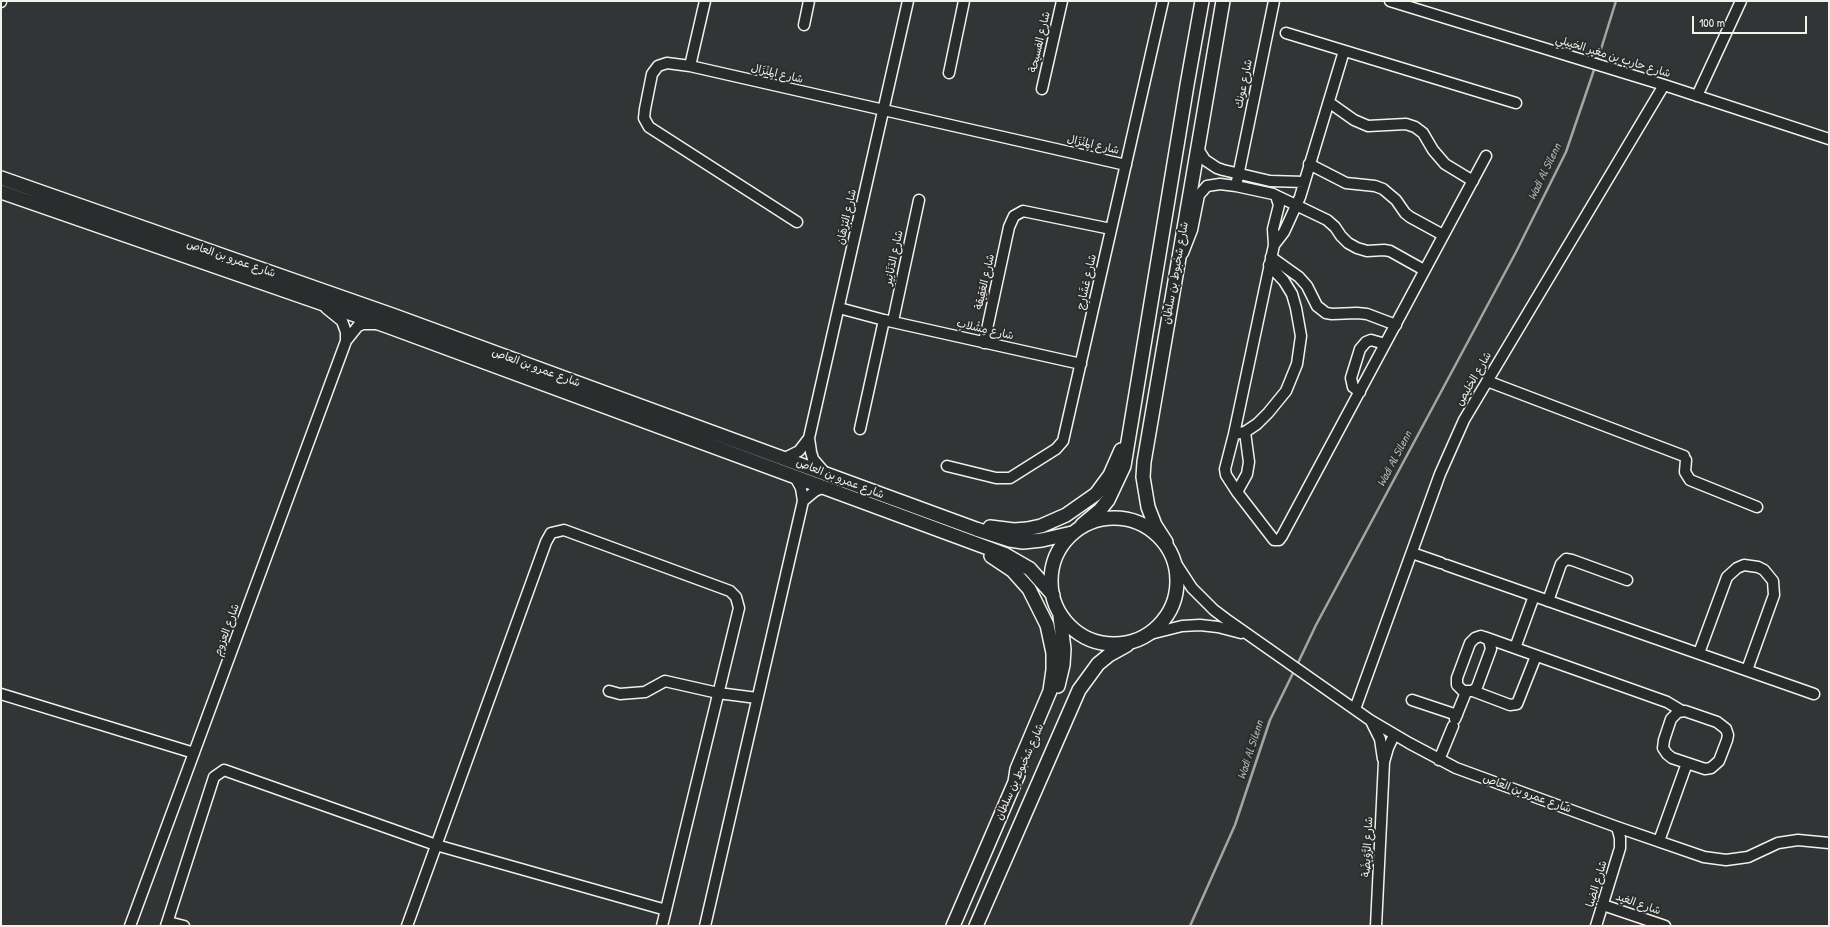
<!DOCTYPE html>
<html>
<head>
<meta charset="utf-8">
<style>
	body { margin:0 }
	#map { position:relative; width:1830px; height:927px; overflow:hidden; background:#323535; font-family:"Patrick Hand",sans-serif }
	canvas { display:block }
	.frame { position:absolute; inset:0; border:2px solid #f4f1e8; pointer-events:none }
	.scale { position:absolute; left:1692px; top:16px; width:115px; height:18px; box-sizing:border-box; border:2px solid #f4f1e8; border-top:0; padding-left:5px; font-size:12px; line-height:14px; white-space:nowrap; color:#f4f1e8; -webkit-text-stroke:3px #2a2d2e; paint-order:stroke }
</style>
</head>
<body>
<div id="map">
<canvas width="1830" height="927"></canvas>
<div class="frame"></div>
<div class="scale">100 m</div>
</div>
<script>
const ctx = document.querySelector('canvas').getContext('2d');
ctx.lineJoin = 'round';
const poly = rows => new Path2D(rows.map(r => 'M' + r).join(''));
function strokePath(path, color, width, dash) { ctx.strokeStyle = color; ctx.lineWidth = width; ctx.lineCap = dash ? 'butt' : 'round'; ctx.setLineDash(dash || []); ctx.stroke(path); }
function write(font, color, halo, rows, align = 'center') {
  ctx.font = font + ' "Patrick Hand","Playpen Sans Arabic",sans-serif'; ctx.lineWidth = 4; ctx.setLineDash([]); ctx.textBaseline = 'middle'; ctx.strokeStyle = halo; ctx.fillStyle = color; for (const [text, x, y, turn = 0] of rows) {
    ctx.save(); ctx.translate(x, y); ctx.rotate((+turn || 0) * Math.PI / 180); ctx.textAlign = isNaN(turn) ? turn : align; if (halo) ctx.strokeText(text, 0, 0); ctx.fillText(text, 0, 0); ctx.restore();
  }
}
strokePath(poly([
	[1597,62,1616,1],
	[1297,665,1316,625,1516,252,1566,152,1595,67],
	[1190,926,1235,825,1270,720,1295,669]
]), '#a6a5a0', 2.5);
const minor = poly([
	[1390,1,1664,85,1829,139],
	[1,2,1,1],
	[804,25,809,1],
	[1286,33,1516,103],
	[1344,51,1300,197,1284,232,1274,245,1234,434,1225,469,1226,475,1237,492,1274,540,1279,540,1282,536,1486,156],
	[690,66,705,1],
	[949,73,964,1],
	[1042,89,1062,1],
	[1697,96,1741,1],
	[1330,103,1354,120,1368,126,1406,124,1415,127,1423,133,1433,150,1445,164,1473,181],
	[1198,149,1205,160,1217,168,1223,170,1270,181,1304,182],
	[1309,164,1346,183,1375,186,1383,189,1396,200,1405,213,1410,217,1443,235],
	[1236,186,1274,1],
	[797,222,649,127,644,118,645,109,652,74,658,66,667,63,690,66,1126,165],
	[1274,245,1273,229,1279,205,1276,196],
	[1183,253,1192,230,1199,195,1207,186,1220,184,1236,186,1273,194,1327,220,1335,227,1341,236,1348,243,1357,248,1367,251,1384,250,1390,251,1424,270],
	[1271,257,1299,277,1307,286,1317,306,1326,313,1332,314,1357,313,1367,314,1396,325],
	[326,308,342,321,346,332,346,341],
	[839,308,884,320,1081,364],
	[893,321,919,200],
	[984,343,1009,227,1014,216,1023,211,1111,229],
	[1487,381,1684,456],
	[1360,392,1353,387,1351,378,1360,349,1366,342,1371,340,1385,344],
	[860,429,884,320],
	[1234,434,1245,432,1257,424,1268,413,1286,391,1297,364,1301,336,1296,308,1292,294,1284,281,1269,265],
	[785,458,799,451,809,438],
	[1686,460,1685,472,1690,480,1757,507],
	[947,466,996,478,1010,478,1056,449,1063,441,1163,1],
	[825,473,813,459,811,452,809,438,908,1],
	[1237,492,1247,474,1249,462,1245,432],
	[803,501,815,491,824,487],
	[1412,553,1441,563],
	[1175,562,1192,588,1214,610,1226,619,1370,720,1409,743,1456,768,1617,827,1704,857,1726,860,1748,857,1778,843,1798,840,1829,843],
	[1446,565,1814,694],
	[1548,601,1561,564,1566,559,1572,560,1627,580],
	[1146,635,1182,626,1200,625,1218,627,1241,633],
	[1481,636,1489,640,1491,649,1477,687,1473,691,1463,691,1457,685,1457,678,1470,643,1475,638,1481,636],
	[1484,637,1667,702,1682,711],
	[1515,648,1534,596],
	[1699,653,1727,577,1737,568,1744,565,1758,567,1764,570,1773,581,1774,595,1747,670],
	[609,691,620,694,645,692,665,681,718,693,757,698],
	[1473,691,1510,705,1517,704,1536,656],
	[1,694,194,753],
	[1412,700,1457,715],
	[1355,709,1440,474,1464,420,1664,85],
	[1685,711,1717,722,1726,729,1728,735,1727,740,1719,761,1711,768,1705,769,1672,758,1667,754,1663,748,1664,740,1671,719,1678,712,1685,711],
	[1455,719,1466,692],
	[1371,721,1380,739,1383,759],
	[1439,760,1453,726],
	[1659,841,1687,763],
	[1603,905,1665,926],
	[168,922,184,926],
	[130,926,346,341,358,326,363,324,375,324],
	[166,926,214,777,224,770,436,845,666,910],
	[407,926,546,542,551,533,564,530,730,591,736,597,739,608,662,926],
	[705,926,803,501,801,488,795,477],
	[1376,926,1384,762,1388,748,1394,735],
	[1596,926,1620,848,1620,838,1617,827]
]);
const major = poly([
	[1,178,395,316,976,529,1010,540,1023,542,1042,540,1072,533],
	[1,192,387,326,1004,554,1030,569,1053,595],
	'1051 581a63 63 0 1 1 126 0a63 63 0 1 1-126 0Z',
	[1082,525,1100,510,1108,500,1124,466,1187,85,1202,1],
	[990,527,1014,530,1027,529,1041,526,1066,515,1096,494,1110,475,1121,450],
	[1166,542,1155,525,1148,507,1143,477,1144,462,1223,1],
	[991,556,1012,570,1029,589,1047,625,1053,653,1053,670,1050,691,1017,769,1015,782],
	[1058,686,1063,665,1064,649,1060,616],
	[953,926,1018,775],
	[976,926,1079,690,1098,664,1109,655,1127,645]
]);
strokePath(minor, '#f4f1e8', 13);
strokePath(major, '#f4f1e8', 16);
strokePath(minor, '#2a2d2e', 10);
strokePath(major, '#2a2d2e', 13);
write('11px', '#f4f1e8', '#2a2d2e', [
	["شارع الفسيحة",1040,42,-77],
	["شارع حارب بن مغير الخييلي",1613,57,17],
	["شارع المِنْزَال",777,74,13],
	["شارع عونك",1244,84,-78],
	["شارع المِنْزَال",1093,145,13],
	["شارع البُرْهَان",847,217,-77],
	["شارع الدَنَانِير",894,258,-78],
	["شارع عمرو بن العاص",231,259,19],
	["شارع شخبوط بن سلطان",1176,273,-80],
	["شارع العَقِيقة",985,282,-77],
	["شارع عَشَارِج",1087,282,-77],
	["شارع مِشْلاب",985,330,13],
	["شارع عمرو بن العاص",536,368,20],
	["شارع الخليص",1474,379,-60],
	["شارع عمرو بن العاص",840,479,21],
	["شارع العزوم",227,630,-70],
	["شارع شخبوط بن سلطان",1020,772,-66],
	["شارع عمرو بن العاص",1527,794,20],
	["شارع الرُّوَيضَة",1368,847,-87],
	["شارع الضبا",1597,884,-73],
	["شارع الغيد",1638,904,19]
]);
write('italic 12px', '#b3b2ac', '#2a2d2e', [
	["Wadi Al Silenn",1545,172,-64],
	["Wadi Al Silenn",1395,459,-62],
	["Wadi Al Silenn",1251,750,-72]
]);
</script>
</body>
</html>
